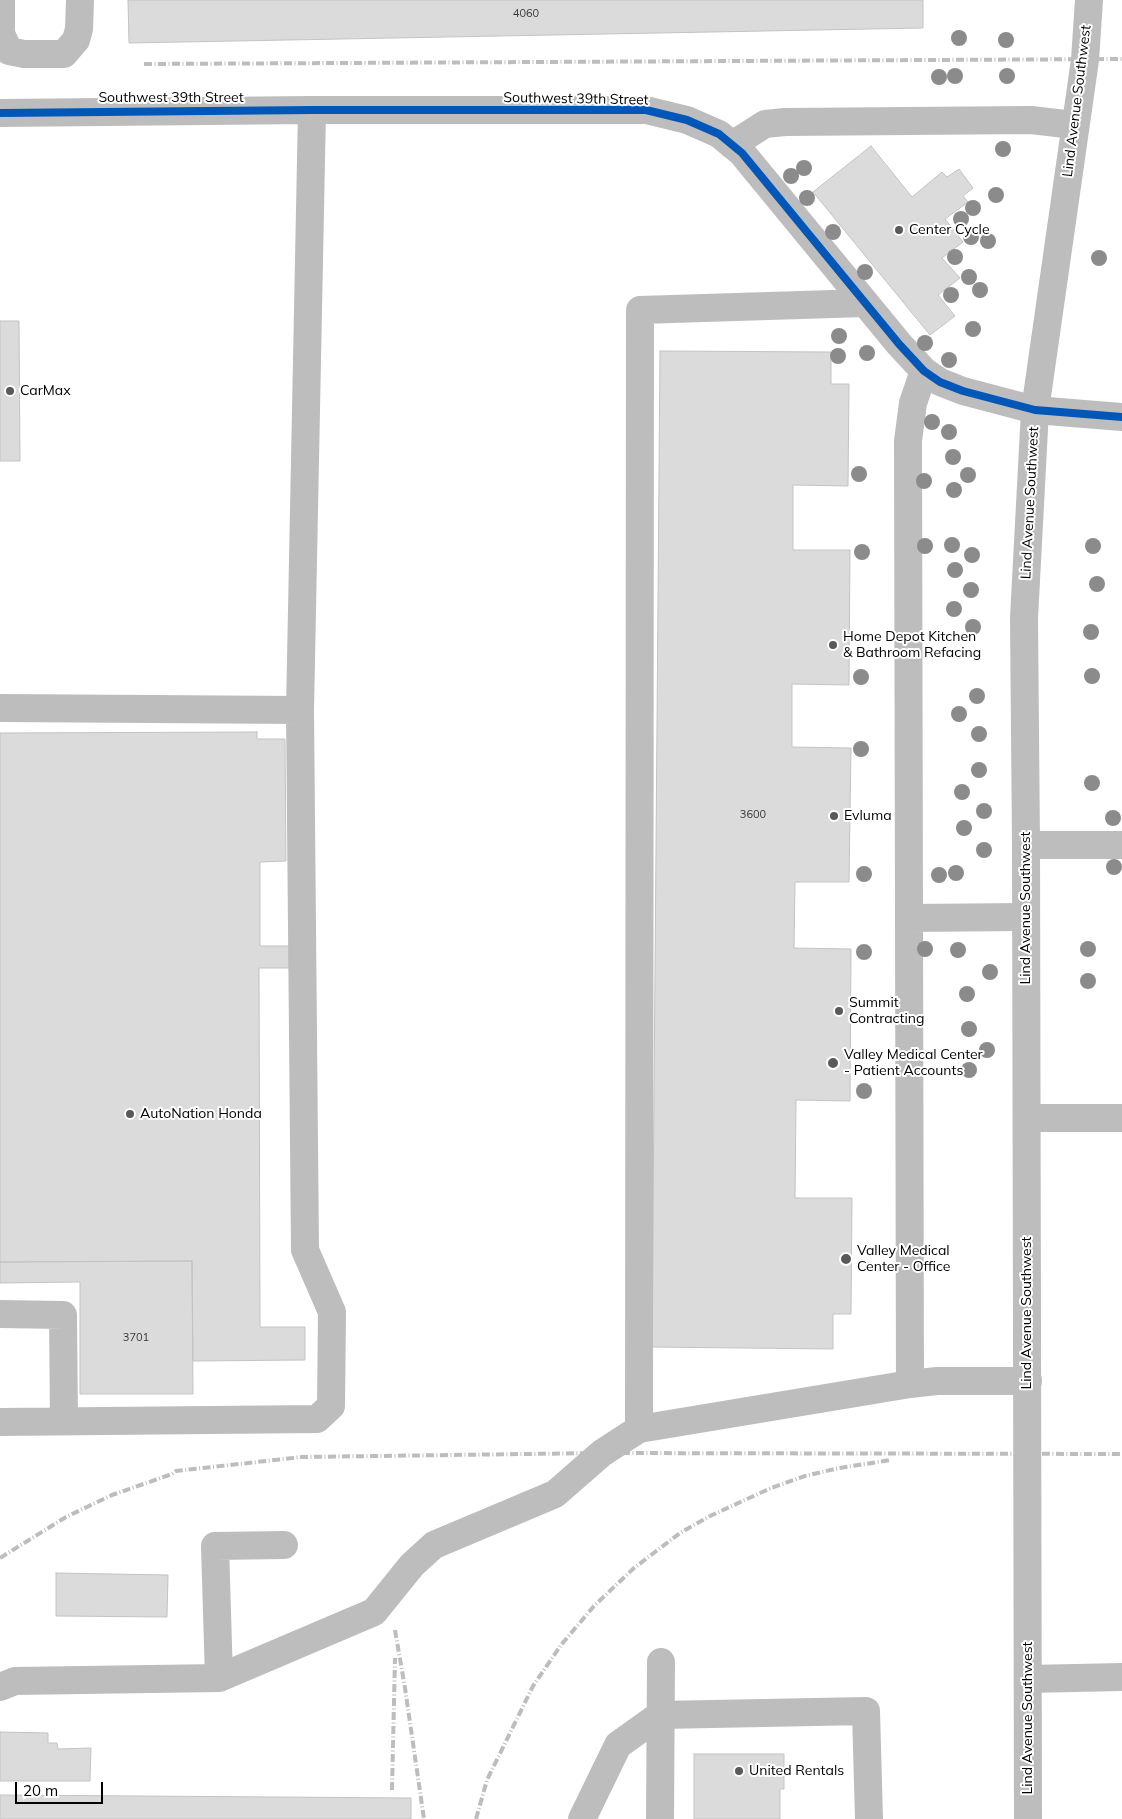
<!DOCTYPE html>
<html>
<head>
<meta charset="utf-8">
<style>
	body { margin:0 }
	#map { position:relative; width:1122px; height:1819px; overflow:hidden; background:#fff; font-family:Mulish,sans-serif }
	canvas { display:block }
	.scale { position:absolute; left:15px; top:1782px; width:88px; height:22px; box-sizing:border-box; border:2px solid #000; border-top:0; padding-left:6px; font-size:15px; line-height:18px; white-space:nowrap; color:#000; -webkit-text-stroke:4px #fff; paint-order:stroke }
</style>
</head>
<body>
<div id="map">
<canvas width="1122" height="1819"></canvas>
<div class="scale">20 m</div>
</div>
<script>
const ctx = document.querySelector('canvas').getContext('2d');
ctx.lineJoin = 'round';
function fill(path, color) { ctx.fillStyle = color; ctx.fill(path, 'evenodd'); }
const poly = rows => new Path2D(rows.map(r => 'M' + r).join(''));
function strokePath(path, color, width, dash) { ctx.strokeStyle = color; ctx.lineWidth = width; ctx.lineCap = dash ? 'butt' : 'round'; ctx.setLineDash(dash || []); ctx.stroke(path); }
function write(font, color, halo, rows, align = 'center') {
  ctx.font = font + ' Mulish,sans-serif'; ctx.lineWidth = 4; ctx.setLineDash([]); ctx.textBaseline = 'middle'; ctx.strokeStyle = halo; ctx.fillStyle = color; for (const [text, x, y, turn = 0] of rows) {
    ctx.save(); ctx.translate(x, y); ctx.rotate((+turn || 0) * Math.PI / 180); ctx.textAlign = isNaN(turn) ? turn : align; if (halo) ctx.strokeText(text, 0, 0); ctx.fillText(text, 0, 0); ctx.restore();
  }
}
const building = poly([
	[128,0,923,0,923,28,129,43,128,0],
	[871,146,912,197,942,172,947,177,959,169,973,188,963,196,968,202,945,219,963,242,942,258,960,278,938,295,955,316,930,335,813,192,871,146],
	[0,321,19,321,20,461,0,461,0,321],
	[660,351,831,352,831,384,849,384,848,486,793,485,793,550,850,550,849,685,792,684,792,747,851,748,849,882,795,882,794,948,851,949,850,1101,796,1100,795,1198,852,1198,851,1314,833,1314,833,1349,652,1347,660,351],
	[257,732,257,739,285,739,286,861,260,862,260,946,289,946,289,968,259,968,260,1327,305,1327,305,1360,193,1361,192,1261,0,1262,0,733,257,732],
	[192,1261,193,1394,80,1394,80,1282,0,1283,0,1262,192,1261],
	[56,1573,168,1575,167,1617,56,1616,56,1573],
	[0,1732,48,1733,48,1743,57,1743,58,1749,91,1748,90,1781,0,1781,0,1732],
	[694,1754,784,1754,784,1789,780,1789,780,1819,694,1819,694,1754],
	[0,1795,411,1798,411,1819,0,1819,0,1795]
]);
fill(building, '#dbdbdb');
strokePath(building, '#c3c3c3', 1);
strokePath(poly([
	[1,0,1,34,9,51,24,54,64,54,76,40,79,29,80,0],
	[0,113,312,110,646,110,687,120,719,134,742,153,899,344,924,371,940,382,963,391,1035,410,1122,417],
	[732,145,765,124,785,122,1031,120,1074,125],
	[865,303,640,310,639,1429,910,1384,937,1381,1028,1381],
	[0,708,300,710],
	[1026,845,1122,845],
	[909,918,1026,917],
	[1027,1118,1122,1118],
	[0,1314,63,1315,64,1421],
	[910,1384,908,441,913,403,924,371],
	[0,1422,317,1419,331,1406,332,1312,305,1250,300,710,312,110],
	[219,1678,215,1546,284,1545],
	[1028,1679,1122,1677],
	[0,1687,15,1681,219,1678,374,1612,412,1565,434,1545,555,1494,602,1453,639,1429],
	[582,1819,618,1745,660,1715,866,1711,869,1819],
	[660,1819,661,1662]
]), '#bdbdbd', 28);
strokePath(poly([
	[1028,1819,1026,845,1024,618,1035,410,1085,60,1089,0]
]), '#bdbdbd', 28);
strokePath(poly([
	[144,64,1122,59],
	[0,1558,66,1517,112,1495,172,1474,176,1471,302,1457,602,1453,1122,1454],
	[395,1630,405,1688,424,1819],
	[392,1790,395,1658],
	[476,1819,487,1780,533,1686,561,1645,594,1606,634,1568,680,1533,710,1516,771,1488,805,1476,839,1468,891,1460]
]), '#bdbdbd', 4, [8, 2.5, 1, 2.5]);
strokePath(poly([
	[0,113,312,110,646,110,687,120,719,134,742,153,899,344,924,371,940,382,963,391,1035,410,1122,417]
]), '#0057b8', 8);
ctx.fillStyle = '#8b8b8b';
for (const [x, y] of [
	[959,38],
	[1006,40],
	[955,76],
	[1007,76],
	[939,77],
	[1003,149],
	[804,168],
	[791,176],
	[996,195],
	[807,198],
	[973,208],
	[961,219],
	[833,232],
	[971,237],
	[988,241],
	[955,257],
	[1099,258],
	[865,272],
	[969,277],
	[980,290],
	[951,295],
	[973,329],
	[839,336],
	[925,343],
	[867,353],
	[838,356],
	[949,360],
	[932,422],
	[949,432],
	[953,457],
	[859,474],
	[968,475],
	[924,481],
	[954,490],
	[952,545],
	[925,546],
	[1093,546],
	[862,552],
	[972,555],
	[955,570],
	[1097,584],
	[971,590],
	[954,609],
	[973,627],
	[1091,632],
	[1092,676],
	[861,677],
	[977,696],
	[959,714],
	[979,734],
	[861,749],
	[979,770],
	[1092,783],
	[962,792],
	[984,811],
	[1113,818],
	[964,828],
	[984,850],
	[1114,867],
	[956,873],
	[864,874],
	[939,875],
	[925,949],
	[1088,949],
	[958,950],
	[864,952],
	[990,972],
	[1088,981],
	[967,994],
	[969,1029],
	[987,1050],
	[969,1070],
	[864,1091]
]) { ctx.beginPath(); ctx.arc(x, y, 8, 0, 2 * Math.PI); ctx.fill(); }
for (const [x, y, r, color] of [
	[899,230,5,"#595959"],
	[10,391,5,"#595959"],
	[833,645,5,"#595959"],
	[834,816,5,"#595959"],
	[839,1011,5,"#595959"],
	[833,1063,6,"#595959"],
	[130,1114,5,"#595959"],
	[846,1259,6,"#595959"],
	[739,1771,5,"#595959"]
]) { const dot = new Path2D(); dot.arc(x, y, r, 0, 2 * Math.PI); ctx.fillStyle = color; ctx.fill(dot); strokePath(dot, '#fff', 2); }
write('11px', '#373737', null, [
	["4060",526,14],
	["3600",753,815],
	["3701",136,1338]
]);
write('14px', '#000', '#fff', [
	["Southwest 39th Street",171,98],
	["Southwest 39th Street",576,99,1],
	["Lind Avenue Southwest",1077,101,-83],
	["Lind Avenue Southwest",1030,503,-87],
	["Lind Avenue Southwest",1026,908,-90],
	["Lind Avenue Southwest",1027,1313,-90],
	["Lind Avenue Southwest",1028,1718,-90]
]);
write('14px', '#000', '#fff', [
	["Center Cycle",909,230],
	["CarMax",20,391],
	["Home Depot Kitchen",843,637],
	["& Bathroom Refacing",843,653],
	["Evluma",844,816],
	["Summit",849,1003],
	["Contracting",849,1019],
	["Valley Medical Center",844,1055],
	["- Patient Accounts",844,1071],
	["AutoNation Honda",140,1114],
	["Valley Medical",857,1251],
	["Center - Office",857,1267],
	["United Rentals",749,1771]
], 'left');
</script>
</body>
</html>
